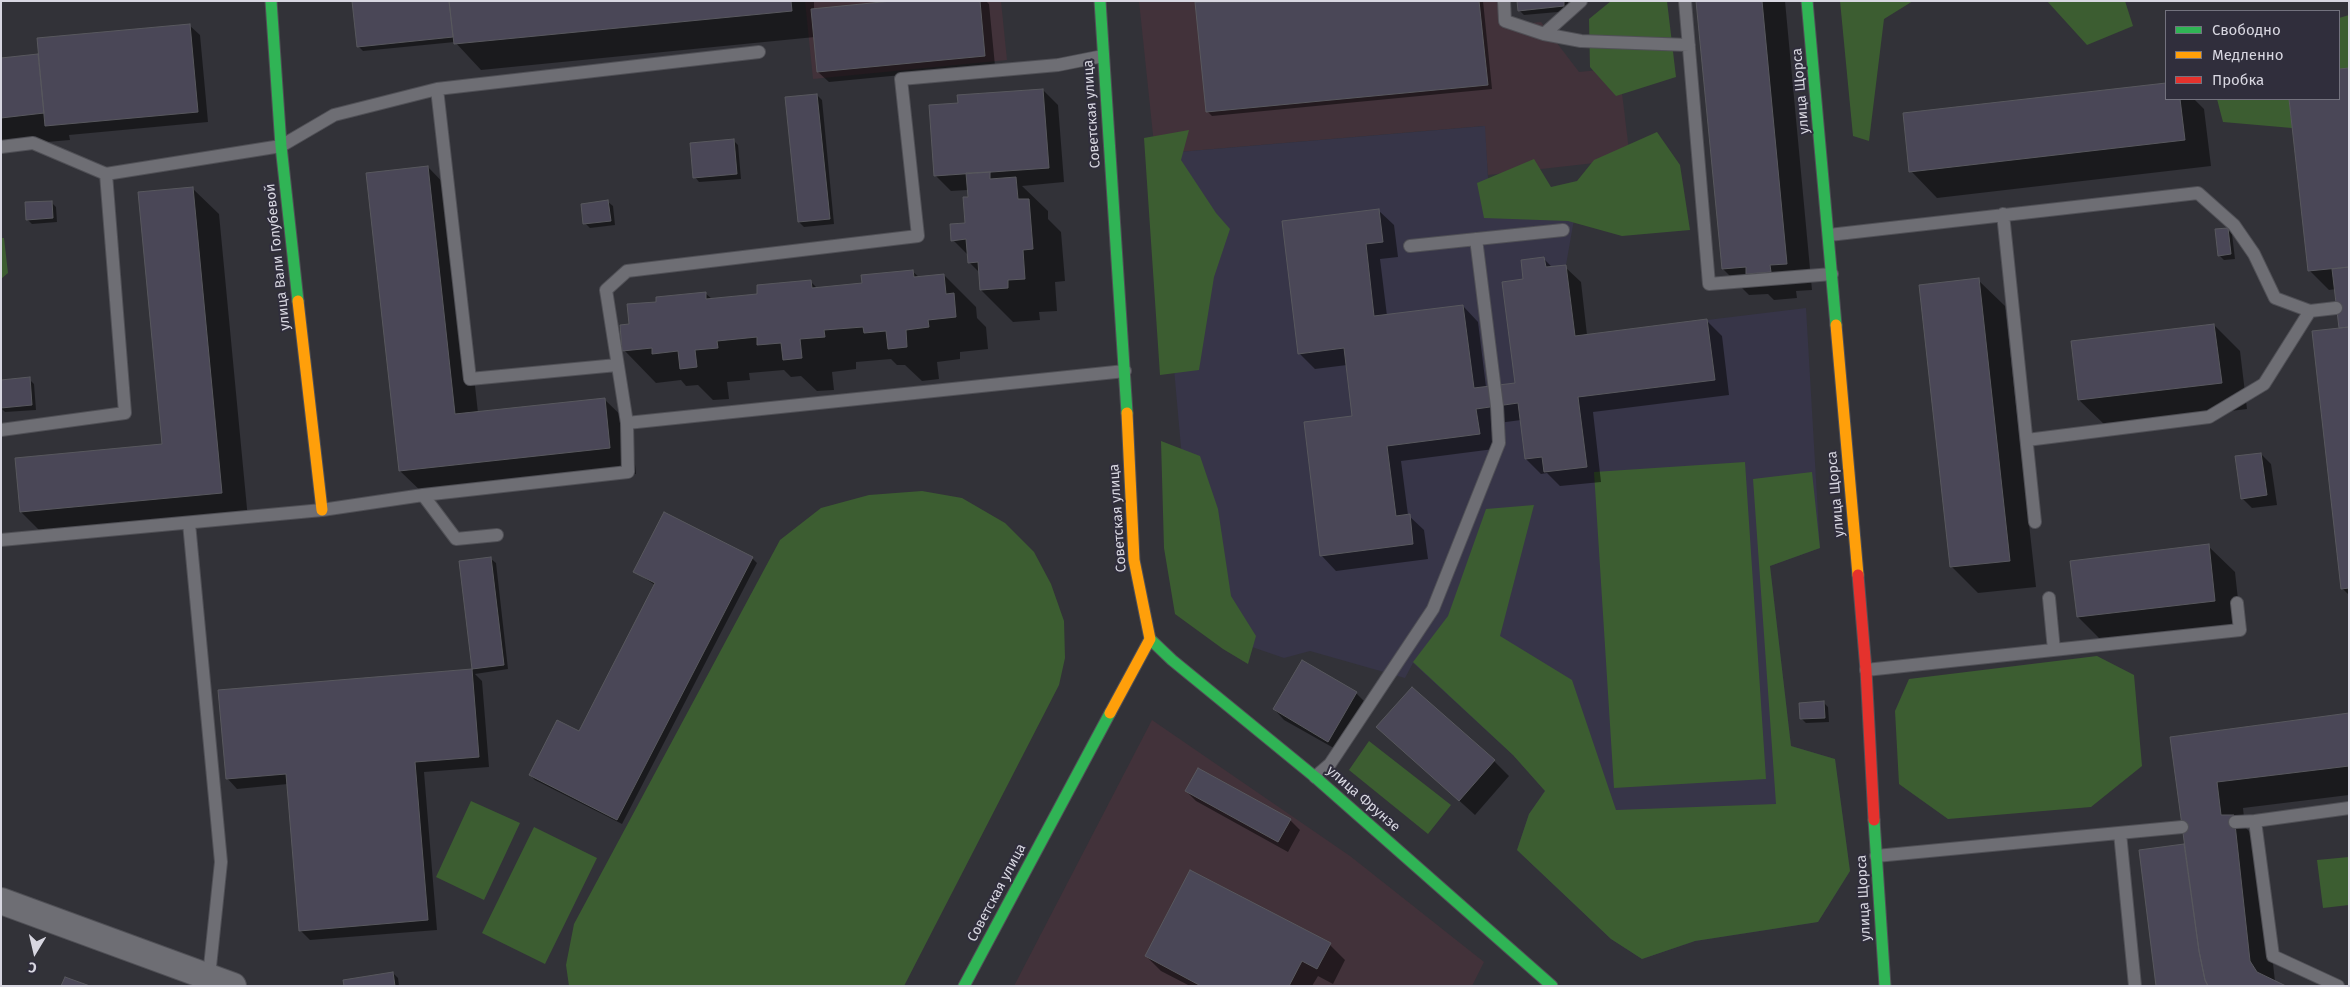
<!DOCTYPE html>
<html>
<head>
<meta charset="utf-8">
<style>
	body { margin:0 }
	#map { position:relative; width:2350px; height:987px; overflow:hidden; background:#323238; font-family:"Fira Sans",sans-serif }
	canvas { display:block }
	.frame { position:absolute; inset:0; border:2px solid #d8d7e1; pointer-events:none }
	.legend { position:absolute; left:2165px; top:10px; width:175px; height:90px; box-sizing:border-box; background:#302e3c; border:1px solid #73727e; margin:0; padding:6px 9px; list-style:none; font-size:15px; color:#d8d7e1 }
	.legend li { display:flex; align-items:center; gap:10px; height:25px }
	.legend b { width:25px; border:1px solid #73727e }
	.north { position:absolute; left:10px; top:927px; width:50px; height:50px; -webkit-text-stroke:4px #302e3c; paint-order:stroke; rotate:189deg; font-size:14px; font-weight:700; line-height:20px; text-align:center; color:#d8d7e1 }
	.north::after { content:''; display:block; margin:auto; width:18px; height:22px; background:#d8d7e1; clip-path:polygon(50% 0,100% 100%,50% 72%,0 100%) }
</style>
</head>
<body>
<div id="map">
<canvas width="2350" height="987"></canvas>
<div class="frame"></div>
<ul class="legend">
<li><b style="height:6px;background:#30b455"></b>Свободно</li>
<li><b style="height:6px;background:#ff9f0a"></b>Медленно</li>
<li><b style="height:6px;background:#e5322d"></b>Пробка</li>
</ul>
<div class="north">С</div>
</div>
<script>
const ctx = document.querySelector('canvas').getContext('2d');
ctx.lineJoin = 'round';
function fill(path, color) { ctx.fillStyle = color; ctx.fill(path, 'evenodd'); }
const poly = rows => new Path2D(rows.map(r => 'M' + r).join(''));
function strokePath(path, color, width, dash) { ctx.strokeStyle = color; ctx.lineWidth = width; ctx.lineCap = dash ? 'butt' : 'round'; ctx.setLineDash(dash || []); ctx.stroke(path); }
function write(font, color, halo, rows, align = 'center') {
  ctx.font = font + ' "Fira Sans",sans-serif'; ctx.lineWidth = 4; ctx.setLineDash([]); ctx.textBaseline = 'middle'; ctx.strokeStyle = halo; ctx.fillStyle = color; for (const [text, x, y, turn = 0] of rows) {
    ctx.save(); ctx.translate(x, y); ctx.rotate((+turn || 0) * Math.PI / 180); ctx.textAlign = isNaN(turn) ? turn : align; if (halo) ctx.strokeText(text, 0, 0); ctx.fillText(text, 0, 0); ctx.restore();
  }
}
fill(poly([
	[805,1,1001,1,1007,60,813,79],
	[1139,1,1509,1,1512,25,1541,22,1579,72,1619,68,1630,159,1488,175,1484,126,1155,154],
	[1152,720,1350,856,1484,962,1472,986,1014,986]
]), '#42323a');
fill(poly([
	[1485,126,1490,213,1576,208,1566,265,1575,336,1806,308,1820,548,1770,566,1791,746,1835,759,1850,871,1818,922,1695,941,1642,959,1611,939,1517,850,1529,814,1545,791,1513,755,1413,663,1405,678,1310,651,1284,658,1197,628,1155,154]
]), '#373548');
fill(poly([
	[1611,1,1667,1,1676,77,1616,96,1590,67,1589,19],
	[1840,1,1913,1,1884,19,1869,141,1853,136],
	[2047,1,2125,1,2133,26,2087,45],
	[2349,15,2349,68,2339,69,2339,18],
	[2217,99,2289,99,2292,128,2223,122],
	[1189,130,1181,160,1216,213,1230,229,1214,277,1199,370,1160,375,1144,138],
	[1657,132,1680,165,1690,230,1622,236,1568,221,1484,218,1477,183,1534,159,1551,187,1577,181,1594,160],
	[1,238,4,238,8,273,1,279],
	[1161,441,1200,456,1218,509,1231,596,1256,636,1248,664,1223,649,1175,614,1164,548],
	[1745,462,1766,779,1614,788,1594,472],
	[1812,472,1820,548,1770,566,1791,746,1835,759,1850,871,1818,922,1695,941,1642,959,1611,939,1517,850,1529,814,1545,791,1513,755,1413,662,1448,616,1486,509,1534,505,1500,636,1572,680,1616,810,1776,804,1753,479],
	[922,491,962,498,1005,523,1034,552,1051,584,1064,621,1065,658,1059,685,904,986,569,986,566,965,574,924,780,540,821,508,869,495],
	[2097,656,2134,675,2142,766,2091,807,1948,819,1899,784,1895,711,1909,679],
	[1369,741,1451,805,1428,834,1349,770],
	[471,801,520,823,484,900,436,877],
	[534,827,597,858,545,964,482,933],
	[2349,857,2349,905,2323,908,2317,860]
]), '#3c5d31');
fill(poly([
	[354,1,814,1,814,10,905,1,986,1,989,4,995,66,829,82,818,72,815,37,481,70,455,42,363,51,359,47],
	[1216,1,1483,1,1492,89,1212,116,1207,111,1196,3],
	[1518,1,1568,1,1569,11,1524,15,1519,10],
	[1698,1,1785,1,1812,290,1796,291,1797,298,1774,300,1768,294,1749,295,1723,269],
	[189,25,200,35,208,122,69,135,70,140,1,146,1,59,37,55,40,58],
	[2349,69,2349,595,2342,588,2340,329,2336,289,2329,290,2309,270,2290,99,2339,99,2339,71],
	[2166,84,2166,99,2194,99,2204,109,2211,166,1937,198,1911,171,1904,114],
	[1043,90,1058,105,1064,182,1022,186,1048,211,1048,219,1061,232,1065,281,1055,282,1057,311,1039,312,1040,320,1013,322,981,290,980,273,969,262,969,256,953,240,966,224,968,190,951,191,936,176,959,104],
	[817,95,822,100,834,224,804,227,799,222],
	[733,140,738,145,741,179,699,182,695,177],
	[428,167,454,194,478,413,604,399,631,425,636,474,427,497,400,471],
	[192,188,219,214,248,519,47,538,21,512,163,445],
	[51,202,56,207,57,222,32,224,27,219],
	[608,202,613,206,615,225,590,228,585,223],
	[1378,210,1394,225,1398,257,1380,259,1387,316,1463,306,1478,322,1486,387,1516,384,1524,280,1544,259,1553,268,1565,267,1581,282,1587,335,1707,321,1722,336,1729,395,1593,412,1601,482,1560,486,1547,473,1541,474,1526,459,1521,420,1491,424,1494,449,1401,461,1408,515,1424,530,1428,559,1336,571,1321,555,1354,417,1347,365,1315,369,1300,354],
	[2227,229,2232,234,2235,259,2224,260,2219,255],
	[912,271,919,277,944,275,976,307,977,318,986,327,988,349,960,352,960,359,937,362,939,379,922,381,905,365,897,365,891,359,856,362,856,369,832,372,834,390,817,391,801,376,791,377,784,370,749,373,750,380,727,382,729,399,713,400,698,385,686,386,681,380,656,383,624,350,631,325,658,303,705,293,712,299,759,295,810,281,818,289,863,285],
	[1978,280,2005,306,2036,587,1978,593,1952,567],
	[2214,325,2240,351,2247,409,2106,426,2079,400,2072,342],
	[1,377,3,381,29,379,34,384,36,410,5,412,1,408],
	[2261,454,2271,464,2277,505,2252,508,2242,498],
	[2208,546,2235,572,2241,627,2104,643,2078,617],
	[752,558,757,563,622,824,535,780,530,775,579,732,655,585,635,572],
	[491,559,496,563,508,669,475,674,482,681,489,767,424,772,437,930,310,940,300,930,288,784,237,789,227,778,220,691,473,670,461,562],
	[1302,661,1356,693,1367,704,1339,751,1284,720,1274,709],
	[1823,702,1828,707,1829,722,1806,723,1801,718],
	[2349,715,2349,795,2243,808,2245,827,2260,842,2275,982,2158,986,2141,851,2186,845,2171,738],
	[1378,727,1494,761,1509,776,1475,815],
	[1186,791,1290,820,1300,830,1288,852,1196,801],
	[1330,945,1345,960,1333,984,1318,976,1312,986,1190,986,1161,971,1146,956],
	[393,973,398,978,399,986,345,986]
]), '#0007');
const building = poly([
	[352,1,449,1,453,37,357,47,352,1],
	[449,1,791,1,792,11,454,44,449,1],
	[892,1,980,1,985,56,817,72,811,9,892,1],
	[1479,1,1488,85,1206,112,1195,2,1479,1],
	[1517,1,1564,1,1564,6,1518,11,1517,1],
	[1696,1,1762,1,1787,264,1770,265,1771,272,1746,274,1746,267,1722,269,1696,1],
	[190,24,198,112,45,126,37,38,190,24],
	[38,54,44,113,1,118,1,58,38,54],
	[2349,68,2349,267,2308,271,2289,99,2339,99,2339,69,2349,68],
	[2166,83,2166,99,2180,99,2185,140,1909,172,1903,113,2166,83],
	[1043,89,1049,168,934,176,929,105,958,103,957,95,1043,89],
	[817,94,830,219,798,222,785,97,817,94],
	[734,139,737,174,693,178,690,143,734,139],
	[428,166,455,414,605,398,610,448,399,471,366,173,428,166],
	[990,172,990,179,1016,177,1018,199,1029,199,1033,249,1023,250,1025,279,1008,280,1008,288,980,290,978,262,968,263,966,239,951,241,950,224,965,223,963,197,968,197,966,173,990,172],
	[193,187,222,493,20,512,15,458,162,444,138,192,193,187],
	[608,200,611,221,583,224,581,204,608,200],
	[52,201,53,218,26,220,25,202,52,201],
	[1379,209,1383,242,1366,244,1374,316,1463,305,1474,388,1515,383,1502,282,1523,279,1521,260,1544,257,1546,267,1566,265,1575,336,1707,319,1715,380,1578,397,1587,467,1544,472,1542,457,1525,459,1518,403,1476,409,1480,434,1387,446,1396,516,1410,514,1413,544,1320,556,1304,422,1352,416,1344,348,1298,354,1282,221,1379,209],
	[2228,228,2231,254,2218,256,2215,229,2228,228],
	[2349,267,2349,327,2339,328,2332,269,2349,267],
	[913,270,914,277,944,274,946,294,954,293,956,317,928,320,929,327,906,330,907,347,888,349,886,331,864,333,863,327,824,330,825,337,800,339,802,358,783,360,781,343,757,345,757,337,717,341,718,348,695,350,697,367,680,369,678,351,652,354,652,348,622,351,620,325,629,324,627,304,656,302,656,297,706,292,706,299,757,294,757,285,811,280,812,288,862,283,861,275,913,270],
	[1979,278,2010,561,1950,567,1919,285,1979,278],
	[2214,324,2222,383,2078,400,2071,341,2214,324],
	[2349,327,2349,588,2341,589,2312,331,2349,327],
	[30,377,32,405,1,408,1,380,30,377],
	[2261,453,2267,495,2241,499,2235,456,2261,453],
	[664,512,753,557,617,820,529,775,557,720,579,731,655,583,633,572,664,512],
	[2209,544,2215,601,2077,617,2070,561,2209,544],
	[491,557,504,665,472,669,459,561,491,557],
	[1302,660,1357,692,1328,742,1273,709,1302,660],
	[472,669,479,757,415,762,428,920,299,931,286,774,226,779,218,690,472,669],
	[1412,687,1495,760,1459,801,1376,727,1412,687],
	[1824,701,1825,718,1800,719,1799,703,1824,701],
	[2349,713,2349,766,2217,782,2221,815,2234,815,2250,961,2257,972,2286,986,2208,986,2205,980,2199,951,2170,737,2349,713],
	[1198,768,1291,819,1278,842,1185,791,1198,768],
	[2184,844,2199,951,2205,980,2208,986,2156,986,2139,850,2184,844],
	[1190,870,1331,943,1317,969,1302,961,1289,986,1201,986,1145,956,1190,870],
	[393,972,395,986,344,986,343,980,393,972],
	[65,977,90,986,61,986,65,977]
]);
fill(building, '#4a4757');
strokePath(building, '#58585e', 1);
const lane = poly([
	[1504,1,1505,21,1544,34,1581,41,1689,45],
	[1685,1,1709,284,1832,274],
	[1544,34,1581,1],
	[437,89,470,379,617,365],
	[1,147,33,143,106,174],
	[2003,214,2035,522],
	[1829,235,2198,193,2234,225,2254,254,2275,298,2310,311],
	[1410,246,1563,230],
	[627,423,606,290,627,271,918,236,901,79,1058,65,1103,56],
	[1,430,125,413,106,174,281,146,334,115,437,89,759,52],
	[2027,440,2209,417,2264,384,2310,311,2336,308],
	[423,495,456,539,497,535],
	[189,523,221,862,209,976],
	[1,540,322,510,423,495,628,472,627,423,1125,371],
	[2049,598,2054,650],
	[1866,670,2240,630,2237,603],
	[1315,777,1330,764,1433,609,1499,443,1497,406,1476,239],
	[2235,822,2255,821],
	[2120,833,2135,986],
	[1876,856,2182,827],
	[2338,986,2273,956,2255,821,2349,808]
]);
const street = poly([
	[1,901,233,986]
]);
const fast = poly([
	[271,1,281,146,298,301],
	[1100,1,1127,413],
	[1807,1,1836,325],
	[1150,639,1172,660,1315,777,1552,986],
	[1874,820,1885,986],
	[964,986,1110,713]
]);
const slow = poly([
	[298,301,322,510],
	[1836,325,1858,575],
	[1110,713,1150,639,1134,560,1127,413]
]);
const jam = poly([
	[1858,575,1866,670,1874,820]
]);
strokePath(lane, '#505056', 14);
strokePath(street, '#505056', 28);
strokePath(fast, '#505056', 13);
strokePath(slow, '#505056', 13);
strokePath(jam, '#505056', 13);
strokePath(lane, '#6e6e74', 12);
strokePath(street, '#6e6e74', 26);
strokePath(fast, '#30b455', 11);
strokePath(slow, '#ff9f0a', 11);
strokePath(jam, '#e5322d', 11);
write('14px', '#d8d7e1', '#302e3c', [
	["улица Щорса",1801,91,-95],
	["Советская улица",1092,114,-94],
	["улица Вали Голубевой",278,257,-96],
	["улица Щорса",1836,494,-95],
	["Советская улица",1118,518,-94],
	["улица Фрунзе",1363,799,41],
	["Советская улица",997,893,-62],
	["улица Щорса",1864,898,-93]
]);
</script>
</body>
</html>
